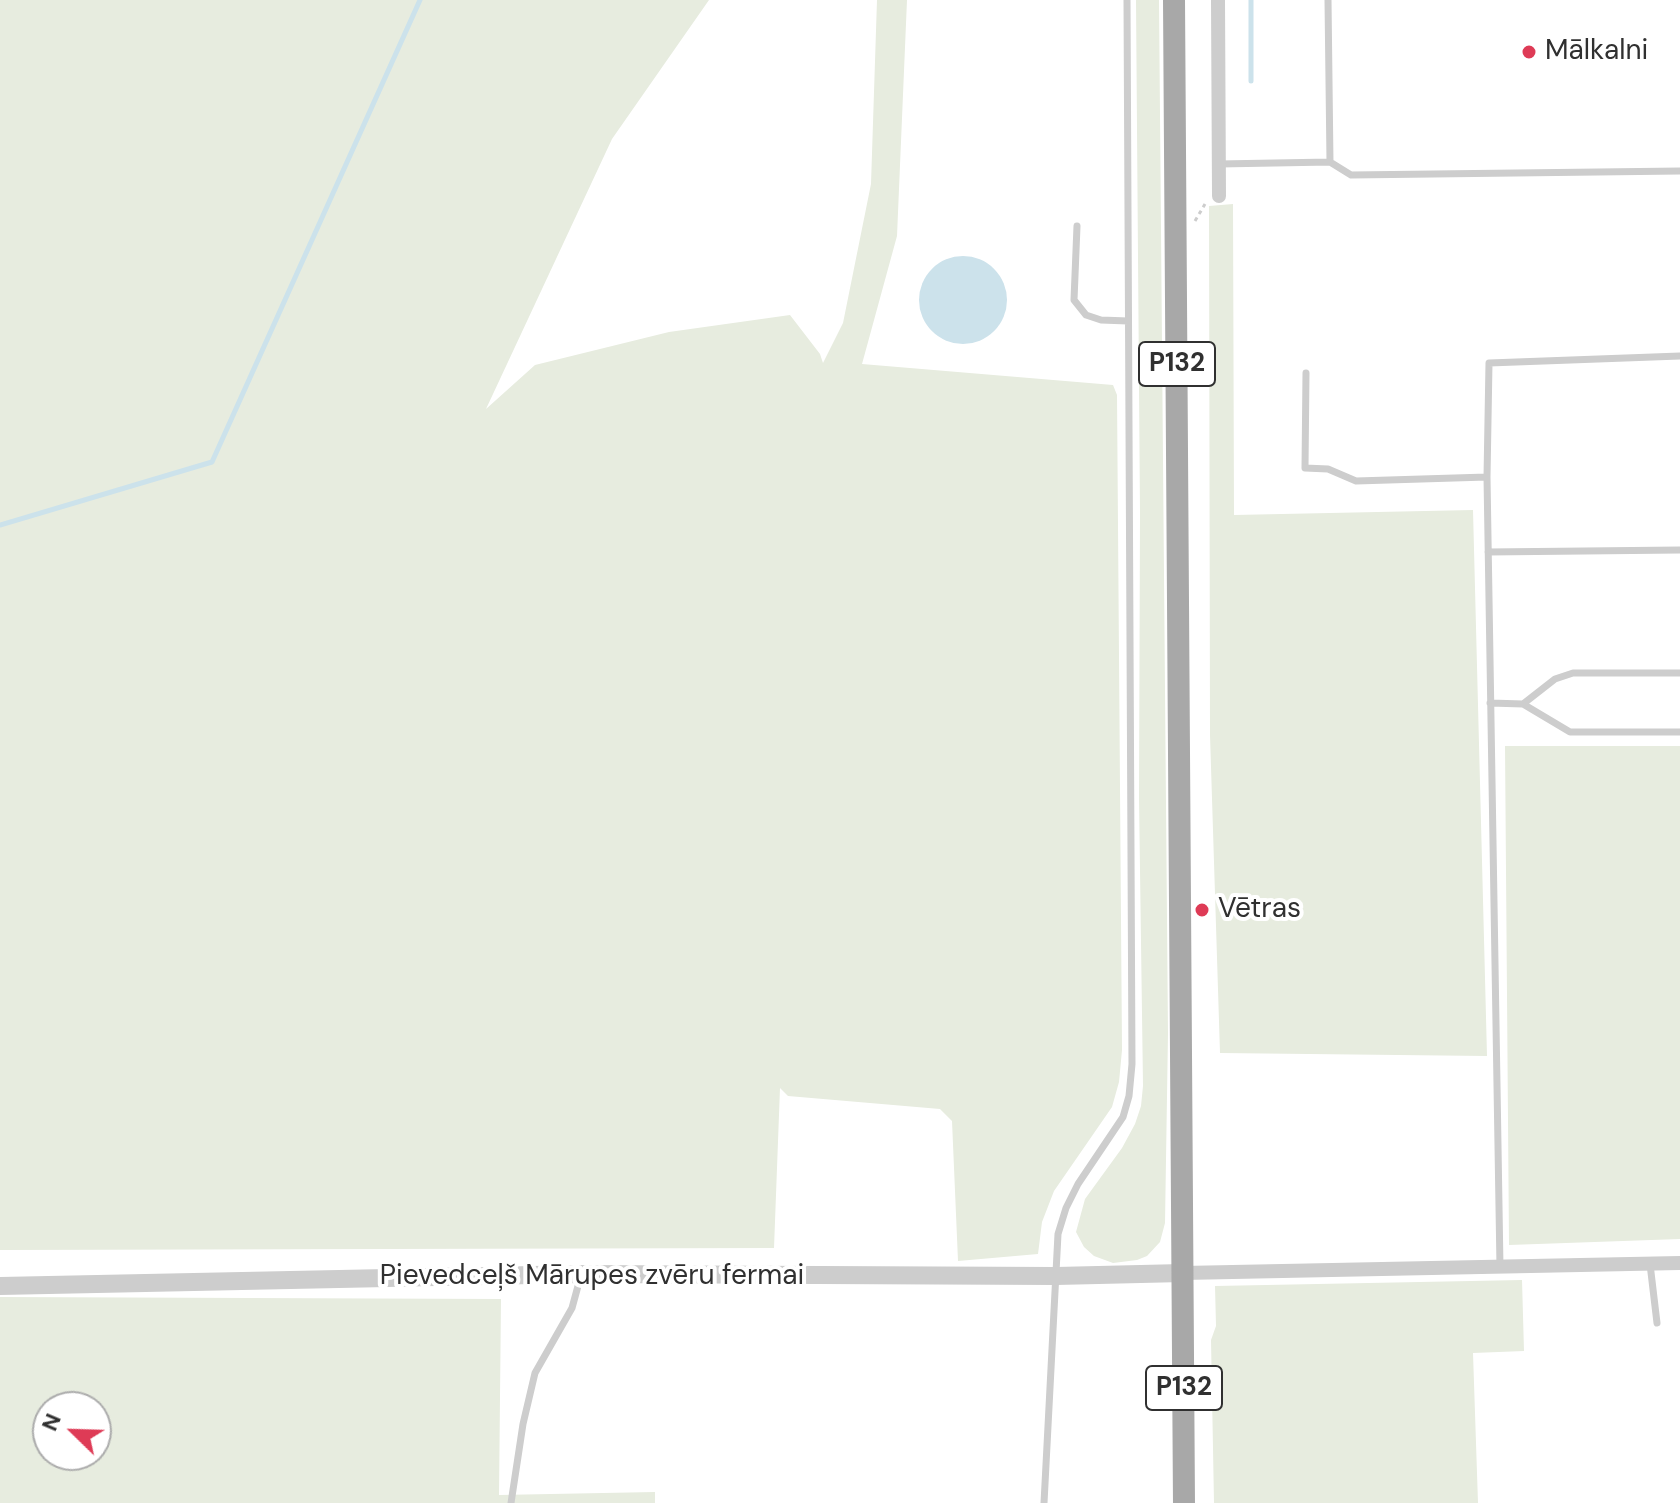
<!DOCTYPE html>
<html>
<head>
<meta charset="utf-8">
<style>
	body { margin:0 }
	#map { position:relative; width:1680px; height:1503px; overflow:hidden; background:#fff; font-family:"DM Sans",sans-serif }
	canvas { display:block }
	.north { position:absolute; left:32px; top:1391px; width:80px; height:80px; box-sizing:border-box; background:#fff; border:2px solid #acacac; border-radius:50%; rotate:293deg; font-size:22px; font-weight:700; line-height:32px; text-align:center; color:#303030 }
	.north::after { content:''; display:block; margin:auto; width:28px; height:36px; background:#de3b56; clip-path:polygon(50% 0,100% 100%,50% 72%,0 100%) }
</style>
</head>
<body>
<div id="map">
<canvas width="1680" height="1503"></canvas>
<div class="north">N</div>
</div>
<script>
const ctx = document.querySelector('canvas').getContext('2d');
ctx.lineJoin = 'round';
function fill(path, color) { ctx.fillStyle = color; ctx.fill(path, 'evenodd'); }
const poly = rows => new Path2D(rows.map(r => 'M' + r).join(''));
function strokePath(path, color, width, dash) { ctx.strokeStyle = color; ctx.lineWidth = width; ctx.lineCap = dash ? 'butt' : 'round'; ctx.setLineDash(dash || []); ctx.stroke(path); }
function write(font, color, halo, rows, align = 'center') {
  ctx.font = font + ' "DM Sans",sans-serif'; ctx.lineWidth = 8; ctx.setLineDash([]); ctx.textBaseline = 'middle'; ctx.strokeStyle = halo; ctx.fillStyle = color; for (const [text, x, y, turn = 0] of rows) {
    ctx.save(); ctx.translate(x, y); ctx.rotate((+turn || 0) * Math.PI / 180); ctx.textAlign = isNaN(turn) ? turn : align; if (halo) ctx.strokeText(text, 0, 0); ctx.fillText(text, 0, 0); ctx.restore();
  }
}
fill(poly([
	[0,0,709,0,612,139,486,409,535,365,669,332,790,315,820,354,823,363,843,323,871,184,877,0,907,0,897,236,862,364,1113,385,1117,395,1122,1050,1119,1082,1112,1107,1054,1191,1042,1222,1038,1254,958,1261,952,1121,940,1109,788,1096,780,1088,774,1248,0,1250],
	[1136,0,1159,0,1168,1033,1165,1223,1160,1242,1147,1256,1137,1260,1113,1263,1094,1256,1084,1247,1076,1232,1085,1199,1122,1148,1135,1124,1141,1106,1143,1086,1139,798,1140,514],
	[1233,204,1234,515,1473,510,1487,1056,1220,1053,1210,735,1209,206],
	[1505,746,1680,746,1680,1239,1509,1245],
	[1522,1280,1524,1351,1473,1353,1478,1503,1214,1503,1211,1340,1216,1326,1215,1286],
	[0,1297,501,1299,499,1495,655,1492,655,1503,0,1503],
	[48,1407,96,1407,96,1455,48,1455]
]), '#e7ecdf');
fill(poly([
	'919 300a44 44 0 1 1 88 0a44 44 0 1 1-88 0Z'
]), '#cce2eb');
strokePath(poly([
	[1251,0,1251,81],
	[0,525,212,462,420,0]
]), '#cce2eb', 5);
strokePath(poly([
	[1195,221,1205,204]
]), '#cdcdcd', 3, [4, 4]);
strokePath(poly([
	[1330,162,1351,175,1680,171],
	[1219,164,1330,162,1328,0],
	[1077,226,1074,300,1086,315,1101,320,1128,321],
	[1306,373,1305,468,1328,469,1356,481,1487,477,1500,1267],
	[1487,477,1489,363,1680,356],
	[1488,552,1680,550],
	[1490,703,1523,704,1570,732,1680,732],
	[1523,704,1555,679,1573,673,1680,673],
	[1650,1264,1657,1323],
	[511,1503,523,1424,535,1373,572,1308,581,1275],
	[1044,1503,1058,1234,1066,1208,1078,1184,1123,1117,1129,1096,1132,1064,1127,0]
]), '#cdcdcd', 7);
strokePath(poly([
	[1218,0,1219,196],
	[1183,1273,1680,1263]
]), '#cdcdcd', 14);
strokePath(poly([
	[0,1286,581,1274,1056,1276,1183,1273]
]), '#cdcdcd', 18);
strokePath(poly([
	[1174,0,1184,1503]
]), '#a8a8a8', 22);
for (const [x, y, r, color] of [
	[1529,52,8,"#de3b56"],
	[1202,910,8,"#de3b56"]
]) { const dot = new Path2D(); dot.arc(x, y, r, 0, 2 * Math.PI); ctx.fillStyle = color; ctx.fill(dot); strokePath(dot, '#fff', 3); }
for (const [x, y, w] of [
	[1177,364,76],
	[1184,1388,76]
]) { const box = new Path2D(); box.roundRect(x - w / 2, y - 22, w, 44, 6); ctx.fillStyle = '#fff'; ctx.fill(box); strokePath(box, '#303030', 2); }
write('bold 26px', '#303030', null, [
	["P132",1177,364],
	["P132",1184,1388]
]);
write('28px', '#303030', '#fff', [
	["Mālkalni",1545,52],
	["Vētras",1218,910]
], 'left');
write('28px', '#303030', '#fff', [
	["Pievedceļš Mārupes zvēru fermai",592,1277]
]);
</script>
</body>
</html>
